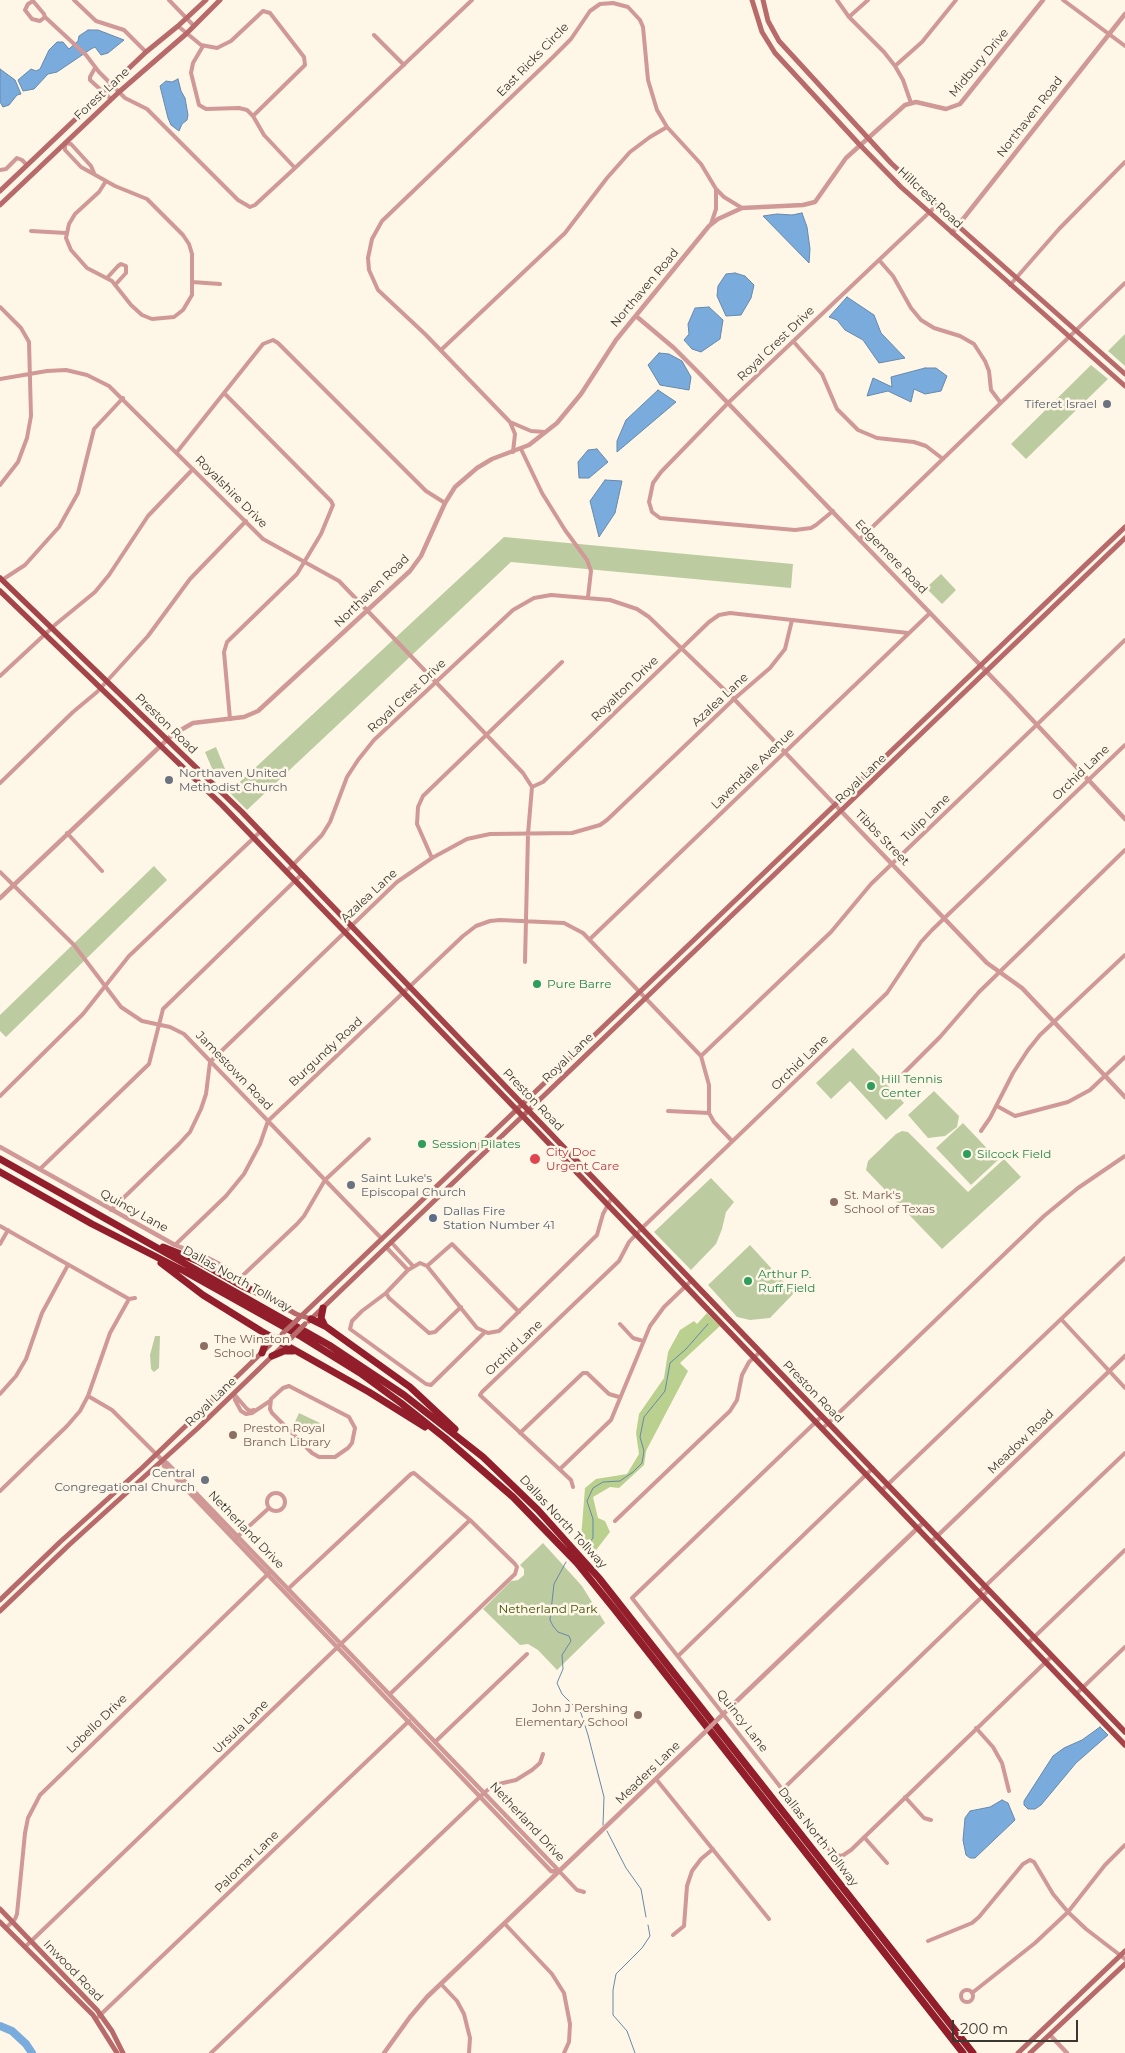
<!DOCTYPE html>
<html>
<head>
<meta charset="utf-8">
<style>
	body { margin:0 }
	#map { position:relative; width:1125px; height:2053px; overflow:hidden; background:#fef7e8; font-family:Montserrat,sans-serif }
	canvas { display:block }
	.scale { position:absolute; left:952px; top:2020px; width:126px; height:22px; box-sizing:border-box; border:2px solid #3b3831; border-top:0; padding-left:6px; font-size:15px; line-height:18px; white-space:nowrap; color:#3b3831; -webkit-text-stroke:4px #fef7e8; paint-order:stroke }
</style>
</head>
<body>
<div id="map">
<canvas width="1125" height="2053"></canvas>
<div class="scale">200 m</div>
</div>
<script>
const ctx = document.querySelector('canvas').getContext('2d');
ctx.lineJoin = 'round';
function fill(path, color) { ctx.fillStyle = color; ctx.fill(path, 'evenodd'); }
const poly = rows => new Path2D(rows.map(r => 'M' + r).join(''));
function strokePath(path, color, width, dash) { ctx.strokeStyle = color; ctx.lineWidth = width; ctx.lineCap = dash ? 'butt' : 'round'; ctx.setLineDash(dash || []); ctx.stroke(path); }
function write(font, color, halo, rows, align = 'center') {
  ctx.font = font + ' Montserrat,sans-serif'; ctx.lineWidth = 5; ctx.setLineDash([]); ctx.textBaseline = 'middle'; ctx.strokeStyle = halo; ctx.fillStyle = color; for (const [text, x, y, turn = 0] of rows) {
    ctx.save(); ctx.translate(x, y); ctx.rotate((+turn || 0) * Math.PI / 180); ctx.textAlign = isNaN(turn) ? turn : align; if (halo) ctx.strokeText(text, 0, 0); ctx.fillText(text, 0, 0); ctx.restore();
  }
}
fill(poly([
	[1125,334,1125,366,1108,351],
	[1091,365,1108,379,1026,459,1011,444],
	[504,537,793,564,791,588,511,562,247,810,229,792],
	[941,574,956,590,942,604,926,588],
	[216,747,225,769,214,773,205,752],
	[154,866,167,880,6,1037,0,1031,0,1015],
	[853,1048,904,1103,886,1120,850,1081,831,1099,816,1083],
	[934,1091,959,1116,957,1127,945,1136,928,1138,908,1115],
	[963,1123,998,1160,971,1185,936,1148],
	[902,1131,908,1132,968,1192,1004,1159,1021,1177,942,1249,866,1170,868,1161,896,1134],
	[711,1178,734,1202,726,1212,722,1229,716,1244,691,1270,654,1232],
	[750,1245,794,1293,770,1318,750,1320,737,1317,708,1285],
	[155,1336,160,1336,159,1368,154,1372,151,1369,150,1355],
	[299,1413,320,1423,315,1434,294,1424],
	[543,1543,582,1586,605,1623,557,1670,538,1650,528,1644,520,1645,483,1609,511,1581,518,1580,524,1575,524,1569,520,1565]
]), '#bdcca0');
fill(poly([
	[707,1313,720,1326,680,1363,688,1371,646,1451,644,1465,619,1488,610,1487,593,1497,598,1518,605,1521,610,1532,593,1554,581,1538,585,1488,596,1479,627,1474,639,1454,636,1433,639,1414,664,1378,668,1352,680,1330,694,1321,697,1324]
]), '#bad08f');
const water = poly([
	[88,30,98,30,124,40,108,53,101,55,95,47,91,49,57,72,48,74,34,89,23,91,18,80,31,69,36,71,40,69,49,50,57,42,63,42,69,49,78,41,79,36,88,30],
	[0,69,15,80,21,94,17,95,9,105,3,107,0,102,0,69],
	[178,79,181,91,185,98,188,115,187,120,182,124,179,131,171,125,168,118,160,86,166,81,172,82,178,79],
	[802,213,807,227,810,249,809,263,763,216,777,214,792,215,802,213],
	[735,273,745,276,754,285,751,298,741,315,726,316,717,296,718,286,726,274,735,273],
	[847,297,874,315,881,333,905,358,879,363,863,340,845,330,837,320,829,317,847,297],
	[709,307,723,320,720,339,701,352,692,349,684,340,689,334,688,324,695,308,709,307],
	[659,353,669,354,682,361,691,377,689,390,660,385,648,365,659,353],
	[925,368,936,368,947,376,941,391,925,394,914,389,911,402,888,391,867,396,873,378,892,387,891,377,925,368],
	[658,390,676,402,617,452,617,441,626,420,658,390],
	[597,449,608,462,589,478,579,478,578,462,588,450,597,449],
	[605,480,622,481,615,513,599,537,590,501,605,480],
	[1100,1727,1108,1735,1076,1763,1041,1805,1035,1809,1028,1809,1024,1805,1024,1801,1053,1756,1064,1748,1082,1740,1100,1727],
	[1002,1800,1008,1803,1015,1820,975,1858,970,1858,966,1855,963,1840,965,1818,970,1811,990,1807,1002,1800]
]);
fill(water, '#7aabdd');
strokePath(water, '#6788a9', 1);
strokePath(poly([
	[584,1550,593,1538,593,1519,587,1501,593,1488,603,1482,620,1481,633,1472,642,1463,644,1451,640,1437,644,1417,665,1391,670,1363,686,1349,708,1324],
	[566,1562,554,1584,550,1620,553,1626,558,1632,569,1636,571,1641,562,1655,563,1669,557,1683,562,1694,581,1713,588,1735,604,1797,603,1825],
	[607,1831,626,1868,641,1889,646,1917],
	[635,2053,627,2031,613,2015,613,1990,616,1974,642,1948,650,1936,648,1925]
]), '#6788a9', 1);
strokePath(poly([
	[0,2026,12,2031,26,2044,32,2053]
]), '#7aabdd', 8);
strokePath(poly([
	[74,0,96,21,124,30,146,52],
	[169,0,194,26],
	[837,0,849,17,884,52,895,66,903,80,911,103],
	[1063,0,1125,46],
	[33,1,44,14,45,17,40,21,32,19,25,10,28,4,33,1],
	[45,17,86,55,99,72,125,98,147,109,238,200,250,207,255,205,295,168,472,0],
	[849,17,868,0],
	[178,26,201,45,217,48,231,41,263,11,270,13,304,57,305,65,253,116],
	[374,35,404,65],
	[203,46,193,63,191,73,199,105,206,109,239,108,247,110,253,116,264,135,295,168],
	[895,66,922,42,956,0],
	[95,68,90,77,90,80,111,99],
	[0,170,6,169,17,158,22,160,27,165],
	[94,173,91,166,71,144,65,143,65,150,81,167,115,186,147,199,183,235,189,244,192,254,192,295,183,310,174,317,152,319,142,315,131,305,112,281,87,268,71,250,66,238,69,224,75,214,99,192,106,181],
	[716,189,724,197,742,208],
	[31,231,66,233],
	[879,260,893,276,911,308,921,320,934,328,960,336,974,344,985,361,989,371,991,390,1000,402],
	[107,278,118,266,121,264,126,266,126,273,115,285],
	[192,282,220,284],
	[1010,285,1059,229,1125,162],
	[0,307,21,328,29,342,31,416,27,438,18,462,0,485],
	[793,341,822,374,837,409,858,430,877,438,914,442,926,446,943,459],
	[441,350,565,233,607,178,630,152,650,137,667,127],
	[0,379,47,371,66,370,87,375,109,386,263,539,339,581,523,773,532,787],
	[224,393,331,501,333,505,321,534,297,574,227,642,224,652,230,719],
	[510,422,515,434,513,452],
	[545,432,531,431,510,422,425,334,378,290,369,270,368,258,372,239,382,221,552,58,571,39,590,11,600,4,613,3,628,7,640,20,643,27,648,80,657,110,667,127,701,164,716,189,716,209,711,224],
	[521,449,542,493,565,530,587,560,591,571,588,597],
	[177,452,263,344,273,340,278,343,426,491,445,503],
	[833,511,816,525,811,528,795,530,660,518,652,512,649,502,653,483,661,472,728,403,936,206],
	[860,539,1125,283],
	[2,580,25,565,59,527,78,493,94,429,123,398],
	[0,676,56,624,95,592,109,575,148,516,193,469],
	[0,783,73,712,97,692,148,636,190,579,246,521],
	[532,787,543,782,709,622,719,615,730,613,908,633],
	[67,833,102,871],
	[432,858,417,824,418,807,423,796,562,662],
	[0,872,74,945,121,1007,142,1021,170,1027,184,1034,382,1239],
	[286,872,322,835,330,822,347,777,358,760,374,740,513,610,534,598,551,595,610,600,637,609,649,617,734,699,841,811],
	[590,939,930,613],
	[525,962,528,834,532,787],
	[701,1056,831,932,871,884,1125,640],
	[898,1079,940,1037,979,992,1125,850],
	[0,1096,83,1014,129,956,261,831],
	[997,1106,1015,1116,1068,1102,1090,1090,1125,1057],
	[668,1111,709,1113],
	[981,1131,990,1118,1013,1073,1028,1050,1040,1035,1125,955],
	[40,1169,149,1064,163,1009,301,875],
	[111,1210,179,1144,190,1132,201,1109,206,1094,210,1062,397,882,432,858,467,839,490,834,572,833,600,825,607,820,734,699,770,668,785,649,792,620],
	[0,1226,129,1299],
	[391,1242,413,1266],
	[0,1244,8,1230],
	[175,1245,226,1196,244,1174,260,1144,268,1121,463,936,476,926,490,921,500,920,564,923,583,933,701,1056,709,1085,709,1113,714,1122,732,1141],
	[386,1247,408,1270],
	[427,1266,452,1244,519,1312],
	[239,1279,297,1224,304,1216,325,1180,369,1139],
	[386,1293,389,1298,429,1333,435,1332,461,1307],
	[1061,1319,1125,1388],
	[620,1324,633,1338,643,1341],
	[485,1332,431,1385,426,1384,350,1329,352,1321,362,1311,386,1293,408,1270,420,1263,427,1266,477,1328,488,1333,499,1331,597,1235,603,1214,612,1197],
	[289,1386,349,1417,355,1428,352,1443,348,1448,335,1457,319,1457,312,1453,272,1413,270,1409,271,1399,283,1388,289,1386],
	[0,1394,16,1376,26,1359,42,1313,68,1265],
	[234,1394,235,1400,241,1411,246,1414,252,1413,270,1401],
	[234,1394,247,1409,250,1411,254,1410],
	[88,1396,112,1410,157,1455],
	[822,1416,632,1598,833,1854,842,1856,851,1850,1052,1656],
	[822,1429,1044,1216,1078,1188,1125,1156],
	[520,1433,583,1373,587,1373,609,1394,619,1397],
	[560,1469,611,1420,650,1326,664,1307,692,1280],
	[573,1487,571,1480,482,1397,480,1395,482,1392,619,1261,629,1242,642,1228,887,993,921,942,932,930,1125,745],
	[0,1491,67,1426,80,1411,88,1396,110,1333,129,1299,135,1298],
	[881,1491,1125,1258],
	'267 1502a9 9 0 1 1 18 0a9 9 0 1 1-18 0Z',
	[615,1521,730,1411,737,1400,742,1375,749,1362,760,1352],
	[236,1538,269,1508],
	[288,1589,411,1474,414,1473,470,1520,515,1564,517,1567,515,1574,390,1694],
	[979,1592,1125,1453],
	[1028,1643,1125,1550],
	[678,1656,873,1468],
	[1076,1694,1125,1647],
	[976,1728,993,1747,1002,1763,1009,1791],
	[435,1742,527,1654],
	[656,1779,769,1919],
	[782,1790,989,1590],
	[905,1797,924,1818,931,1820],
	[864,1837,887,1863],
	[560,1872,577,1890,584,1892],
	[505,1924,552,1974,564,1993,570,2024,569,2042,564,2053],
	[6,1928,15,1919,17,1914,25,1833,28,1818,40,1795,269,1573],
	[673,1935,684,1926,687,1886,692,1871,701,1859,713,1849],
	[928,1941,972,1923,979,1917,1023,1864,1030,1860,1034,1862,1053,1894,1068,1912,1086,1929,1125,1959],
	[25,1947,470,1520],
	[441,1984,457,2001,464,2014,470,2038,469,2053],
	'961 1996a6 6 0 1 1 12 0a6 6 0 1 1-12 0Z',
	[972,1993,1035,1943,1068,1912,1105,1865,1125,1845],
	[96,2019,409,1721],
	[211,2053,485,1792,494,1785,516,1780,532,1770,540,1763,543,1754]
]), '#d09897', 4);
strokePath(poly([
	[952,233,1125,14],
	[636,316,674,348,699,373,1011,697,1125,819],
	[841,811,987,963,1022,988,1125,1097],
	[0,898,172,735,193,723,244,717,258,711,410,571,421,556,445,503,455,487,477,468,492,459,529,445,557,423,581,394,616,340,709,226,718,219,742,208,803,205,815,202,846,158,905,105,916,102,946,109,960,104,1043,0],
	[0,1147,175,1245,206,1257,221,1265,249,1286],
	[157,1455,163,1461,167,1463,560,1872],
	[163,1461,164,1466,551,1871,560,1872],
	[931,1542,1125,1356],
	[718,1719,924,1522],
	[1050,2035,1067,2053],
	[384,2053,410,2017,427,1997,704,1733]
]), '#d09897', 4.5);
strokePath(poly([
	[752,0,762,32,775,53,859,144,901,187,1125,386],
	[763,0,768,21,779,41,891,163,957,225,1125,374],
	[0,191,146,52,178,26,206,0],
	[0,205,119,92,186,34,220,0],
	[261,1294,296,1314,311,1319],
	[297,1320,1125,527],
	[309,1321,1125,538],
	[0,1600,60,1542,142,1468,278,1337],
	[0,1611,69,1545,198,1428,291,1338],
	[0,1909,97,2010,112,2031,123,2053],
	[0,1922,93,2015,117,2053],
	[1018,2053,1125,1951],
	[1030,2053,1125,1964]
]), '#b86969', 5);
strokePath(poly([
	[0,578,242,812,1125,1732],
	[0,591,222,805,516,1109,1125,1745]
]), '#a44448', 5.5);
strokePath(poly([
	[0,1159,329,1345,404,1395,483,1457,538,1510,599,1578,973,2053],
	[0,1172,92,1224,184,1271,302,1337,360,1373,401,1403,445,1438,513,1497,577,1563,615,1610,963,2053],
	[163,1247,198,1261,242,1286,261,1294],
	[161,1263,203,1295,261,1331,369,1392,425,1427],
	[323,1308,321,1318,325,1326],
	[311,1319,325,1326,410,1387,455,1429],
	[262,1353,266,1342,263,1333],
	[272,1356,284,1351,293,1351]
]), '#921e2c', 7);
strokePath(poly([
	[704,1733,718,1719]
]), '#d09897', 4.5);
strokePath(poly([
	[282,1334,297,1320],
	[291,1338,305,1324]
]), '#b86969', 5);
for (const [x, y, r, color] of [
	[1107,404,5,"#6b7280"],
	[169,780,5,"#6b7280"],
	[537,984,5,"#2e9e5b"],
	[871,1086,5,"#2e9e5b"],
	[422,1144,5,"#2e9e5b"],
	[967,1154,5,"#2e9e5b"],
	[535,1159,6,"#e0444e"],
	[351,1185,5,"#6b7280"],
	[834,1202,5,"#8d6e63"],
	[433,1218,5,"#5c6f8a"],
	[748,1281,5,"#2e9e5b"],
	[204,1346,5,"#8d6e63"],
	[233,1435,5,"#8d6e63"],
	[205,1480,5,"#6b7280"],
	[638,1715,5,"#8d6e63"]
]) { const dot = new Path2D(); dot.arc(x, y, r, 0, 2 * Math.PI); ctx.fillStyle = color; ctx.fill(dot); strokePath(dot, '#fef7e8', 2); }
write('12px', '#3b3831', '#fef7e8', [
	["East Ricks Circle",533,60,-46],
	["Midbury Drive",979,63,-50],
	["Forest Lane",102,94,-43],
	["Northaven Road",1030,117,-52],
	["Hillcrest Road",930,198,43],
	["Northaven Road",645,288,-50],
	["Royal Crest Drive",776,344,-44],
	["Royalshire Drive",231,492,45],
	["Edgemere Road",891,557,46],
	["Northaven Road",372,591,-44],
	["Royalton Drive",625,689,-44],
	["Royal Crest Drive",407,696,-43],
	["Azalea Lane",720,700,-43],
	["Preston Road",166,724,44],
	["Lavendale Avenue",753,769,-44],
	["Orchid Lane",1081,773,-44],
	["Royal Lane",861,779,-44],
	["Tulip Lane",926,818,-44],
	["Tibbs Street",882,838,46],
	["Azalea Lane",369,896,-43],
	["Burgundy Road",326,1052,-43],
	["Royal Lane",568,1058,-44],
	["Orchid Lane",800,1063,-44],
	["Jamestown Road",234,1071,46],
	["Preston Road",533,1100,46],
	["Quincy Lane",134,1211,29],
	["Dallas North Tollway",237,1279,29],
	["Orchid Lane",514,1348,-44],
	["Preston Road",813,1392,46],
	["Royal Lane",211,1402,-44],
	["Meadow Road",1021,1442,-44],
	["Dallas North Tollway",563,1522,47],
	["Netherland Drive",246,1530,46],
	["Quincy Lane",742,1721,52],
	["Lobello Drive",97,1724,-44],
	["Ursula Lane",241,1727,-44],
	["Meaders Lane",648,1773,-44],
	["Netherland Drive",527,1822,47],
	["Dallas North Tollway",818,1837,52],
	["Palomar Lane",247,1862,-44],
	["Inwood Road",73,1971,46]
]);
write('12px', '#5b616d', '#fef7e8', [
	["Tiferet Israel",1097,404],
	["Northaven United",179,773,"left"],
	["Methodist Church",179,787,"left"],
	["Saint Luke's",361,1178,"left"],
	["Episcopal Church",361,1192,"left"],
	["Central",195,1473],
	["Congregational Church",195,1487]
], 'right');
write('12px', '#27864d', '#fef7e8', [
	["Pure Barre",547,984],
	["Hill Tennis",881,1079],
	["Center",881,1093],
	["Session Pilates",432,1144],
	["Silcock Field",977,1154],
	["Arthur P.",758,1274],
	["Ruff Field",758,1288]
], 'left');
write('12px', '#be3a42', '#fef7e8', [
	["City Doc",546,1152],
	["Urgent Care",546,1166]
], 'left');
write('12px', '#785e54', '#fef7e8', [
	["St. Mark's",844,1195],
	["School of Texas",844,1209],
	["The Winston",214,1339],
	["School",214,1353],
	["Preston Royal",243,1428],
	["Branch Library",243,1442],
	["John J Pershing",628,1708,"right"],
	["Elementary School",628,1722,"right"]
], 'left');
write('12px', '#4e5e75', '#fef7e8', [
	["Dallas Fire",443,1211],
	["Station Number 41",443,1225]
], 'left');
write('12px', '#3e5004', '#fef7e8', [
	["Netherland Park",548,1609]
]);
</script>
</body>
</html>
